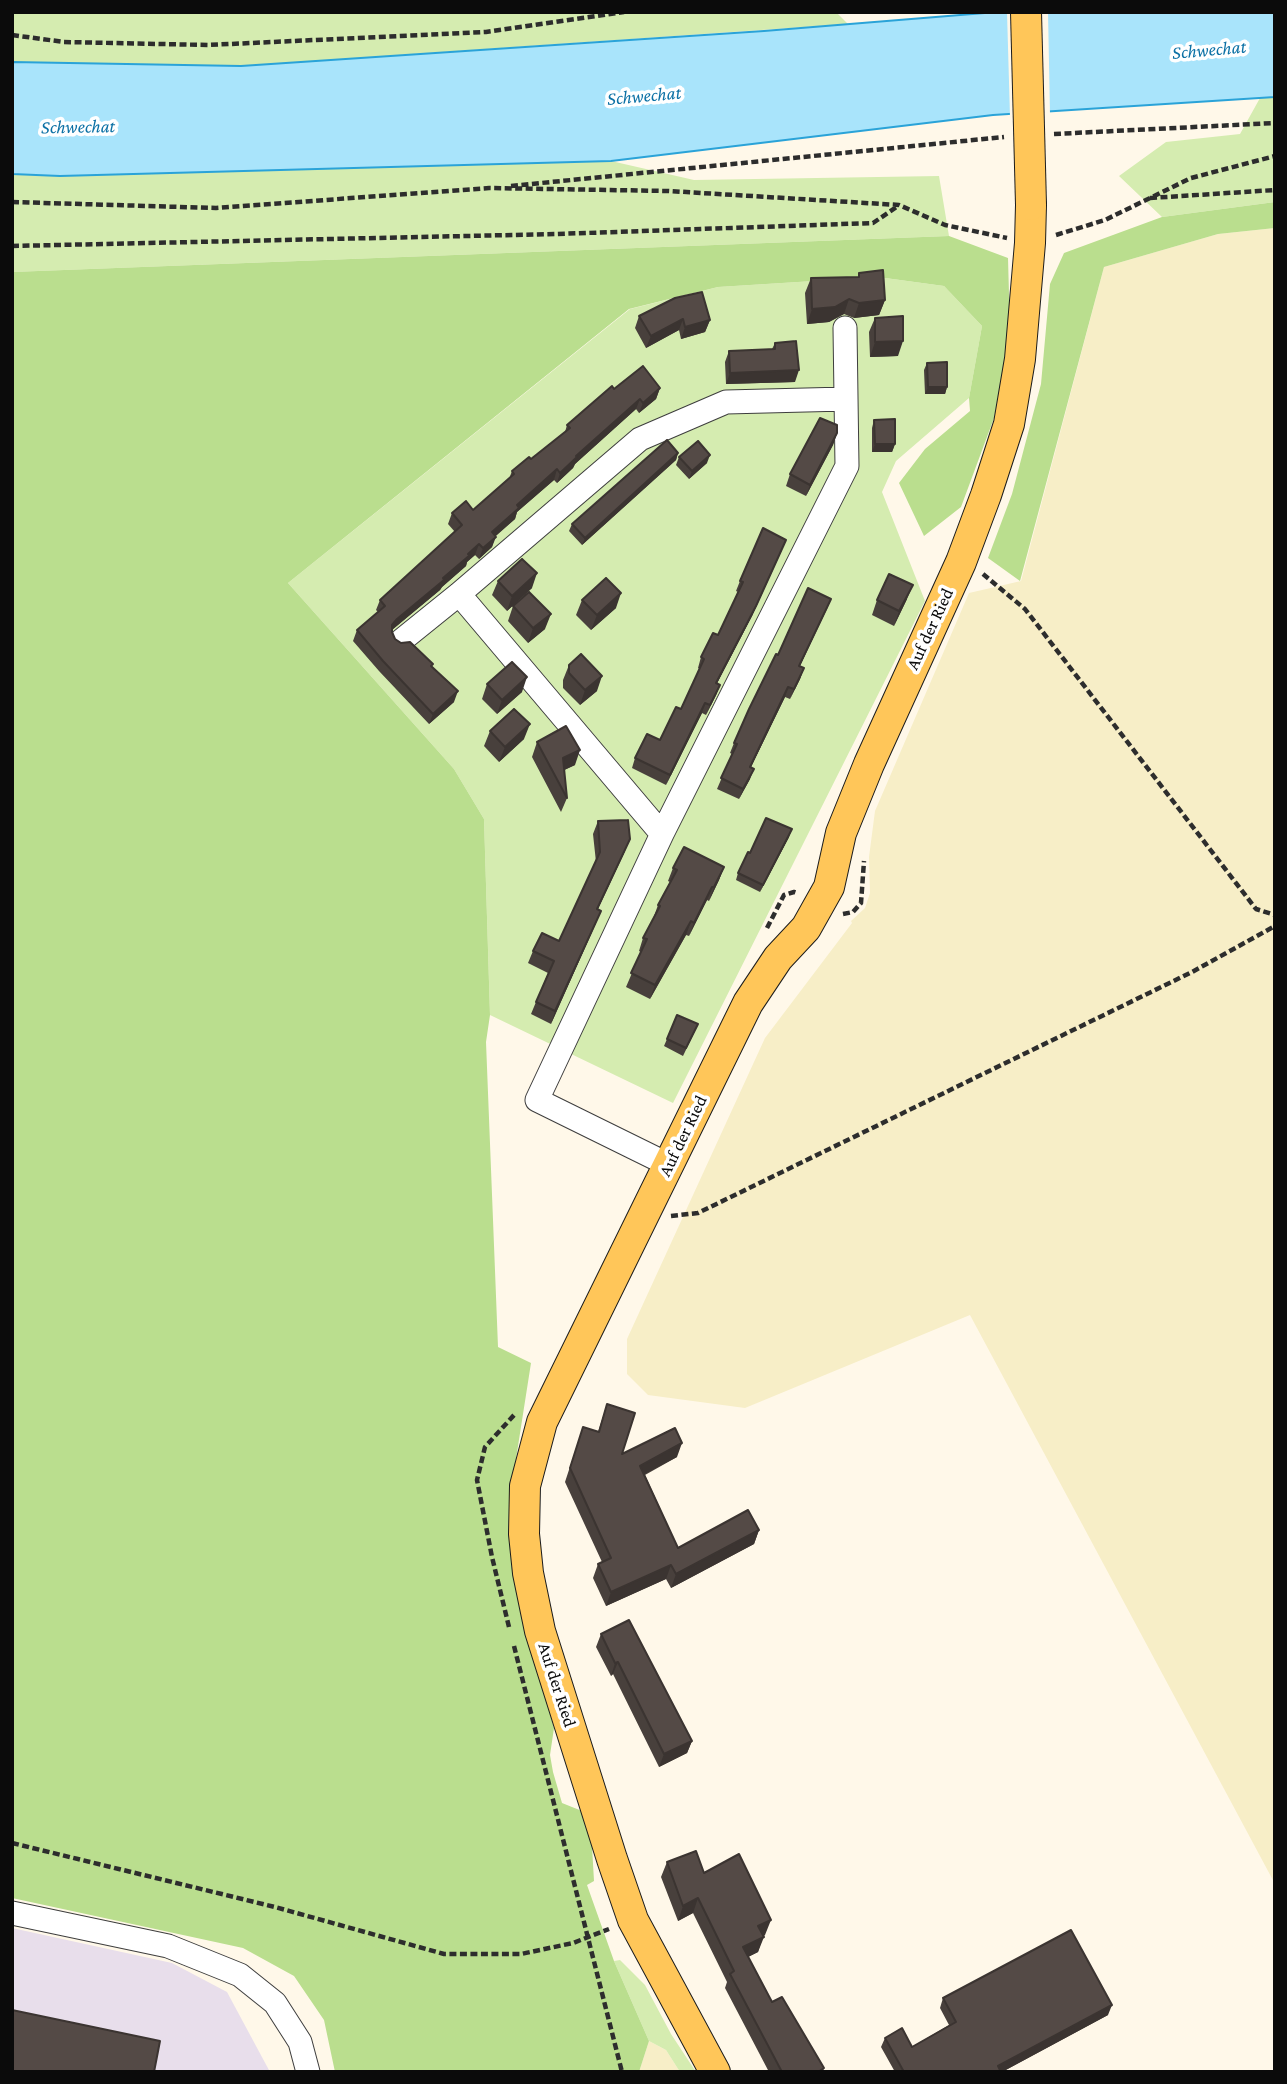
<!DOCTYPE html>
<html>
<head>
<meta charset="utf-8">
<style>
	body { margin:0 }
	#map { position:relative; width:1287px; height:2084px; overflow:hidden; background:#fff8e9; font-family:"Crimson Pro",serif }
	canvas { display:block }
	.frame { position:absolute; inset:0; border:14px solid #0b0b0b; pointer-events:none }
</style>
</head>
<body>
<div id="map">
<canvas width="1287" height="2084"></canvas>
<div class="frame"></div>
</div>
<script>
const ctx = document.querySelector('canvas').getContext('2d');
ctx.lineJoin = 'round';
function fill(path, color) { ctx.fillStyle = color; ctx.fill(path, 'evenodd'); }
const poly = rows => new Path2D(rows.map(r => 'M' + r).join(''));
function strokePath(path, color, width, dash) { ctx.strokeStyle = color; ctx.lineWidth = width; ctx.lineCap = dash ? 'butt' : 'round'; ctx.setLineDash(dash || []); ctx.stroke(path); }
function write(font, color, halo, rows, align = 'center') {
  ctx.font = font + ' "Crimson Pro",serif'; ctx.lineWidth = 7; ctx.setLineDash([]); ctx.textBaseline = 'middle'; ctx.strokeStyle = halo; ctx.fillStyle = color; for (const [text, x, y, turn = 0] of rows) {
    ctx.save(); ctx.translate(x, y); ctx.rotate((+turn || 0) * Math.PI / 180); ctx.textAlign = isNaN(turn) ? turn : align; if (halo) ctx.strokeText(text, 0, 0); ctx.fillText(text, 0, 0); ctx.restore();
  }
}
fill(poly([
	[12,1928,172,1963,227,1992,270,2072,12,2072]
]), '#e8deeb');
fill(poly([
	[1275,228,1275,1884,970,1315,745,1408,648,1395,627,1374,627,1339,765,1038,852,923,851,921,865,908,870,893,869,857,875,811,969,593,1021,581,1104,267,1218,234],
	[649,2041,666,2050,680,2072,639,2072]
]), '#f7eec7');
fill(poly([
	[12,12,836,12,848,24,241,66,12,62],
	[1275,97,1275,202,1162,217,1119,176,1166,142,1240,134,1260,98],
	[611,161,694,180,939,176,949,236,12,272,12,174,60,176],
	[878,277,944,286,982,326,969,398,896,461,882,492,925,601,673,1103,490,1015,484,819,454,769,288,583,630,309,718,287],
	[620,1960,645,1985,671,2034,696,2072,680,2072,666,2050,649,2041,614,1961]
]), '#d5ecb0');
fill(poly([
	[1275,202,1275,228,1218,234,1104,267,1020,581,988,558,1012,494,1041,384,1050,284,1064,253,1162,217],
	[949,236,1008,258,1010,331,994,418,961,507,924,536,899,483,925,449,970,411,969,398,982,326,944,286,878,277,718,287,629,309,288,583,454,769,484,819,490,1015,486,1042,498,1347,531,1363,513,1478,510,1520,512,1569,520,1609,554,1728,550,1755,553,1772,562,1803,582,1811,592,1846,594,1881,587,1885,614,1961,649,2041,639,2072,335,2072,324,2020,294,1976,243,1948,12,1898,12,272]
]), '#bade8e');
const water = poly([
	[997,12,1275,12,1275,97,993,115,611,161,60,176,12,174,12,62,241,66,764,31,997,12]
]);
fill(water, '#a9e4fb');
strokePath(water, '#2aa3d8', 2);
fill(poly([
	[1007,12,1048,12,1050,115,1010,117]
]), '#fff8e9');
const minor = poly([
	[459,594,662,834],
	[402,640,459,594,640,439,726,402,846,399],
	[669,1165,537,1100,662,834,847,466,845,328],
	[12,1913,168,1946,240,1975,275,2003,300,2042,308,2072]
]);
const major = poly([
	[715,2072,633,1920,612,1859,540,1631,528,1573,524,1534,525,1486,542,1422,748,1003,778,958,806,928,829,887,841,833,869,764,961,562,986,495,1009,424,1020,359,1030,243,1031,205]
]);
strokePath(minor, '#3e3e3e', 25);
strokePath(major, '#1c1c1c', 32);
strokePath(poly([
	[12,35,64,42,208,45,486,32,624,12],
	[1054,134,1275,123],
	[511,186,1004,137],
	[1150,198,1275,190],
	[12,202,216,208,489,188,669,191,899,205,945,225,1007,238],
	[1056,235,1105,220,1191,178,1275,156],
	[12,246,557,234,873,223,898,206],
	[983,574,1025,609,1256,909,1275,915],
	[843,914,853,912,861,903,864,861],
	[767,928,784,895,794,892,797,893],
	[671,1216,698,1213,1192,972,1275,926],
	[509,1627,492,1557,477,1480,485,1447,515,1414],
	[514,1646,622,2072],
	[12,1843,275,1907,444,1954,521,1954,573,1943,609,1929]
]), '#2d2d2d', 4.5, [7, 3.5]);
strokePath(minor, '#fff', 23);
strokePath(major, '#ffc659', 30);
const majorBridge = poly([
	[1026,12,1031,205]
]);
strokePath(majorBridge, '#1c1c1c', 32, []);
strokePath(majorBridge, '#ffc659', 30);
fill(poly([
	[859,273,885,300,879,315,854,318,844,314,829,322,807,324,805,293,811,278,858,277],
	[639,316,710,320,705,332,681,339,679,330,646,348,635,328],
	[875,318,898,356,870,357,869,332],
	[775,343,795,382,726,384,725,362,729,351,772,349],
	[927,363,947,387,945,394,925,394,924,370],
	[660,388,656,399,639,413,636,409,575,464,573,468,557,483,554,480,517,512,515,519,495,536,492,547,479,559,475,555,467,562,466,566,442,587,440,590,392,630,395,639,432,666,454,702,429,724,379,671,353,641,357,630,378,612,376,610,380,600,455,532,448,524,452,513,473,510,509,479,512,471,531,459,565,432,567,425,614,389],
	[874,420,895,444,892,452,872,452,872,428],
	[837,433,833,445,806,496,786,486,790,474],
	[678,453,676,460,582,545,569,531,572,524],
	[679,457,707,463,689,479,676,465],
	[782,550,752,616,717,683,720,685,716,695,706,715,702,713,666,785,632,768,635,758,660,740,681,709,700,669,698,668,701,657,718,635,738,592,736,591,740,581],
	[498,581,532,588,507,611,492,595],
	[831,599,800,666,804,668,800,679,790,699,785,697,751,767,750,779,739,799,717,789,732,754,730,753,734,743,778,655],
	[907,599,894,626,872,615,877,600],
	[582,600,616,608,591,630,576,615],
	[513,606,545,629,528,643,508,621],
	[569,665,597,691,580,705,563,688,563,680],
	[487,684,522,692,497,714,482,699],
	[490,731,524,739,499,762,484,746],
	[537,742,575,765,564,770,567,798,561,812,532,757],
	[598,821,625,851,598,909,596,923,551,1024,531,1014,548,973,528,963,533,951,559,941,596,862,593,834],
	[789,837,760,892,736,880,738,873,750,853],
	[724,867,719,880,709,901,707,900,689,936,686,935,650,999,626,987,641,952,639,951,643,938,653,919,658,905,670,882,668,881,673,868],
	[695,1031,683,1056,664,1046,667,1039],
	[607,1404,622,1454,677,1457,645,1475,678,1548,759,1530,754,1544,671,1588,666,1579,606,1606,593,1578,598,1564,602,1562,565,1482,583,1427,598,1432],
	[601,1634,692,1741,687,1753,659,1767,613,1674,611,1676,596,1647],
	[667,1862,704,1873,765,1935,763,1936,758,1952,748,1957,772,2002,824,2068,823,2072,769,2072,725,1988,727,1982,693,1913,678,1921,661,1877],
	[943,1998,1108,2015,1002,2072,895,2072,881,2047,885,2038,912,2047,949,2025,940,2008]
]), '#48403c');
fill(poly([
	[849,299,844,314,829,322,807,324,812,309],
	[885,300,879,315,854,318,859,303],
	[683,319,679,330,646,348,651,336],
	[710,320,705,332,681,339,685,327],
	[903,341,898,356,870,357,875,342],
	[799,370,795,382,726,384,730,373],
	[928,387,947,387,945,394,925,394],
	[660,388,656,399,639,413,643,403],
	[640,399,636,409,575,464,573,468,557,483,560,473,576,456],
	[837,433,833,445,806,496,810,485],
	[875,444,895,444,892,452,872,452],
	[678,453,676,460,582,545,585,538],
	[710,455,707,463,689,479,692,471],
	[557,469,554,480,517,512,515,519,488,543,492,532,517,505],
	[496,537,492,547,479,559,483,548],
	[786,540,752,616,712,693,716,683],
	[479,544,475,555,467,562,466,566,442,587,440,590,393,629,388,635,392,625,397,619],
	[537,573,532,588,507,611,512,596],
	[913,585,907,599,894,626,899,611],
	[621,593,616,608,591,630,597,615],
	[831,599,827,609,795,676,799,666],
	[551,614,545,629,528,643,533,628],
	[804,668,800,679,790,699,794,689],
	[602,676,597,691,580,705,585,690],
	[527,677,522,692,497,714,502,700],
	[720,685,716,695,706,715,710,705],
	[788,687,785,697,746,777,750,767],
	[458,691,454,702,429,724,433,714],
	[705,703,702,713,666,785,670,775],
	[530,724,524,739,499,762,505,747],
	[580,750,575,765,558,773,563,758],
	[754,769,750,779,739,799,743,789],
	[792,829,789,837,760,892,763,885],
	[630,839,625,851,592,921,597,909],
	[724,867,719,880,709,901,714,887],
	[712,887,707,900,689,936,694,923],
	[601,911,596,923,551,1024,555,1011],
	[691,921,686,935,650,999,655,985],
	[682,1443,677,1457,635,1479,640,1466],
	[759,1530,754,1544,671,1588,676,1574],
	[671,1565,666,1579,606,1606,611,1592],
	[618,1662,613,1674,611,1676,615,1663],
	[692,1741,687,1753,659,1767,664,1754],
	[698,1898,693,1913,678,1921,683,1906],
	[771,1920,765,1935,753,1941,758,1926],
	[764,1937,758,1952,738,1962,743,1947],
	[1112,2005,1108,2015,1002,2072,998,2066]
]), '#3b3431');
const building = poly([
	[883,270,885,300,859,303,849,299,835,307,812,309,811,278,859,277,859,273,883,270],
	[702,292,710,320,685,327,683,319,651,336,639,316,675,298,702,292],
	[903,316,903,341,875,342,875,318,903,316],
	[796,341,799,370,730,373,729,351,775,349,775,343,796,341],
	[947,362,947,387,928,387,927,363,947,362],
	[643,366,660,388,643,403,640,399,576,456,577,457,560,473,557,469,517,505,519,508,492,532,496,537,483,548,479,544,468,554,470,555,443,578,444,580,397,619,392,625,392,632,395,639,401,643,410,642,433,664,431,666,458,691,433,714,383,661,357,630,385,606,380,600,462,525,452,513,466,501,473,510,514,474,512,471,529,457,531,459,570,428,567,425,612,386,614,389,643,366],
	[820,418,837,425,837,433,810,485,790,474,820,418],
	[895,419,895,444,875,444,874,420,895,419],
	[667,440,678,453,585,538,572,524,667,440],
	[698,441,710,455,692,471,679,457,698,441],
	[763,528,786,540,756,606,716,683,720,685,710,705,705,703,670,775,635,758,647,734,660,740,676,707,681,709,704,659,701,657,713,633,718,635,743,582,740,581,763,528],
	[522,559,537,573,512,596,498,581,522,559],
	[889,574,913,585,899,611,877,600,889,574],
	[606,578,621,593,597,615,582,600,606,578],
	[808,588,831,599,799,666,804,668,794,689,788,687,750,767,754,769,743,789,721,778,737,744,734,743,749,709,776,654,778,655,808,588],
	[529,592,551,614,533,628,513,606,529,592],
	[581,654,602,676,585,690,569,673,569,665,581,654],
	[512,662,527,677,502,700,487,684,512,662],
	[514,709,530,724,505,747,490,731,514,709],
	[566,726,580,750,563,758,567,798,537,742,566,726],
	[766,818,792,829,763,885,738,873,748,852,750,853,766,818],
	[628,820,630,839,597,909,601,911,555,1011,536,1002,554,961,533,951,542,933,559,941,600,852,598,821,628,820],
	[684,847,724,867,714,887,712,887,694,923,691,921,655,985,631,973,647,939,643,938,660,906,658,905,677,870,673,868,684,847],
	[677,1015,698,1024,686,1048,667,1039,677,1015],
	[607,1404,635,1413,622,1454,675,1428,682,1443,640,1466,678,1548,748,1510,759,1530,676,1574,671,1565,611,1592,598,1564,611,1558,570,1468,583,1427,599,1432,607,1404],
	[629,1620,692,1741,664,1754,618,1662,615,1663,601,1634,629,1620],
	[696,1851,704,1873,739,1854,771,1920,758,1926,764,1937,743,1947,772,2002,782,1997,824,2068,818,2072,782,2072,730,1974,734,1971,698,1898,683,1906,667,1862,696,1851],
	[1071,1930,1112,2005,998,2066,1001,2072,904,2072,885,2038,902,2028,912,2047,956,2022,943,1998,1071,1930],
	[12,2010,160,2041,154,2072,12,2072,12,2010]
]);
fill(building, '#544a46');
strokePath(building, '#3b3431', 2);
write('18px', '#0b0b0b', '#fff', [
	["Auf der Ried",930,629,-65],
	["Auf der Ried",683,1136,-64],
	["Auf der Ried",557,1685,72]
]);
write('italic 19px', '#0c71a5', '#fff', [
	["Schwechat",1209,50,-5],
	["Schwechat",644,96,-5],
	["Schwechat",78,127,-1]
]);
</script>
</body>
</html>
